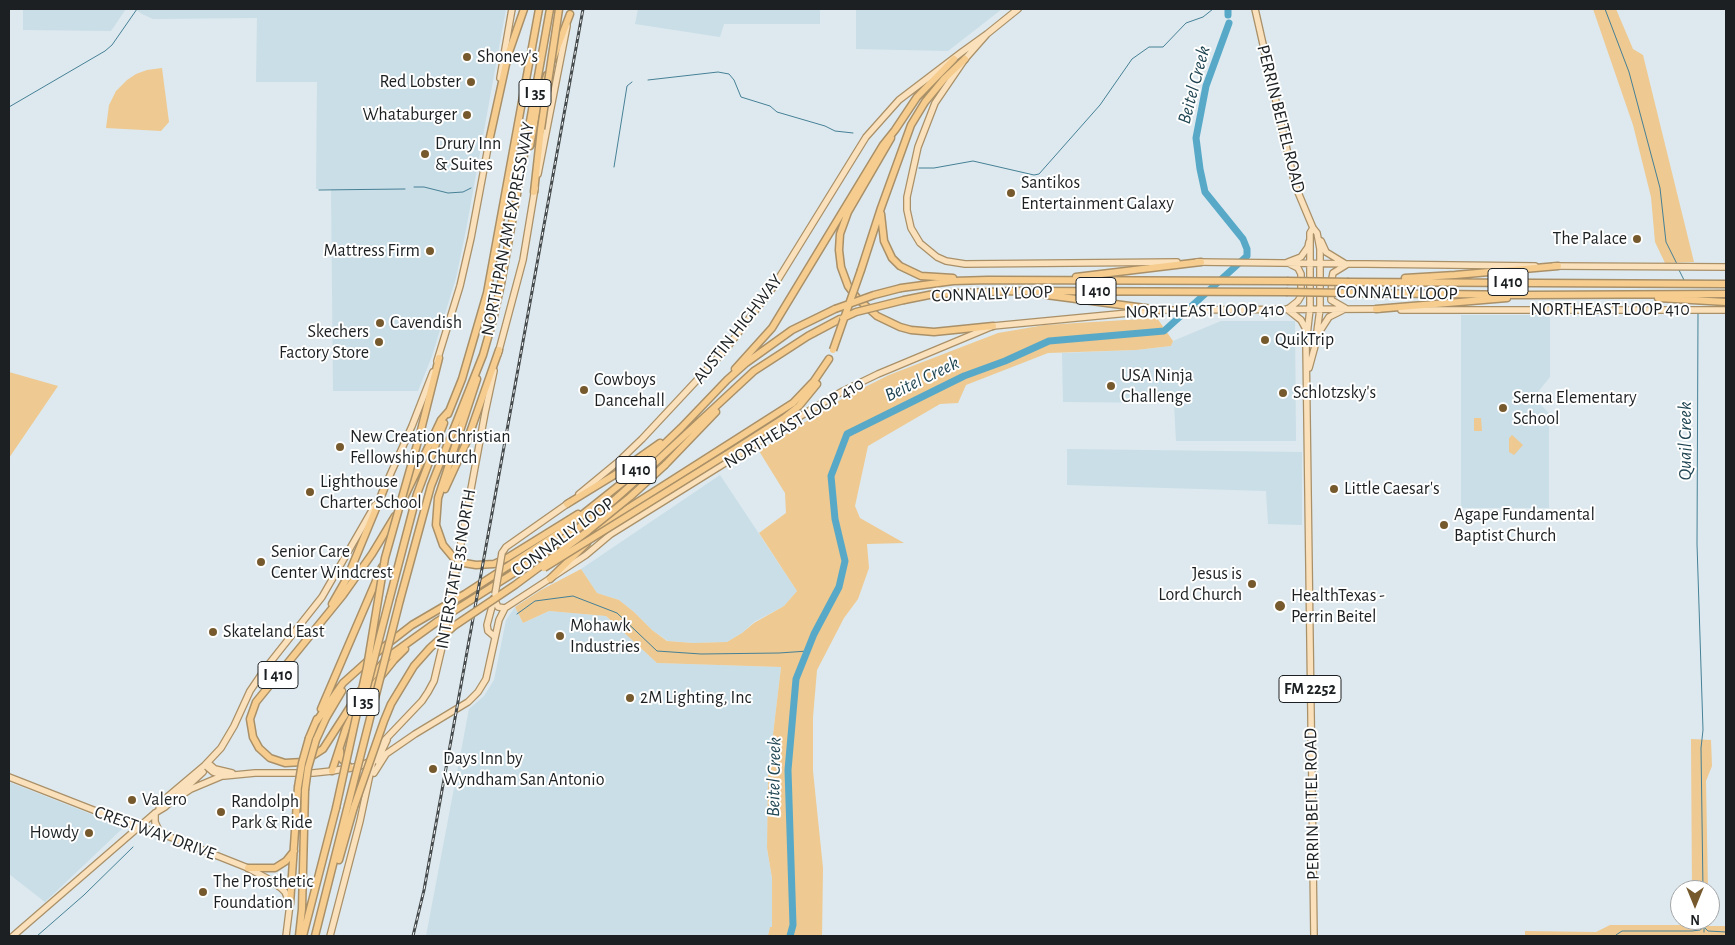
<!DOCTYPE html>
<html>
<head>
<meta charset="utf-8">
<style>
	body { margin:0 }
	#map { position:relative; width:1735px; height:945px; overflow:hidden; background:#dde9ee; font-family:"Alegreya Sans",sans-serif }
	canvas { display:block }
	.frame { position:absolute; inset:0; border:10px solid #1c2022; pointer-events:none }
	.north { position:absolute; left:1670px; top:880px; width:50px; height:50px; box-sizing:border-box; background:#fff; border:1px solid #a4a6a7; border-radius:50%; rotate:180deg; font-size:14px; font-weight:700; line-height:20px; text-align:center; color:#1c2022 }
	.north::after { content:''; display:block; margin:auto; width:18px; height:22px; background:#765a2d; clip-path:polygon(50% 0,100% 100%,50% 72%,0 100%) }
</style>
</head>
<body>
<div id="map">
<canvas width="1735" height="945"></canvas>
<div class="frame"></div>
<div class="north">N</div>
</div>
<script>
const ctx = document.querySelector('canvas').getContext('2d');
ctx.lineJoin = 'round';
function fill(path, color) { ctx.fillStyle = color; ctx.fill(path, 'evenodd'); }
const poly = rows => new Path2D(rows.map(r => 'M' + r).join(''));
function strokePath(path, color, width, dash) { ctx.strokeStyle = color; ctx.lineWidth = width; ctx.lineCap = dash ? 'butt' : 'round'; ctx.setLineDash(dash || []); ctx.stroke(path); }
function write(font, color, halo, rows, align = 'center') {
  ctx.font = font + ' "Alegreya Sans",sans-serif'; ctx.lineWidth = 4; ctx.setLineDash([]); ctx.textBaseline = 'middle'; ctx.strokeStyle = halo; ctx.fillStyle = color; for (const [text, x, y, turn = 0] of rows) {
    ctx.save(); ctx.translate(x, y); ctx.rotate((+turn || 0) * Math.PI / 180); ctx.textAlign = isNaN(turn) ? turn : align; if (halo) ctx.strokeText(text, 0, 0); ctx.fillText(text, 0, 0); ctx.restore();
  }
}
fill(poly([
	[23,9,126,9,111,31,23,30],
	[135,9,506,9,466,230,456,278,432,356,418,391,333,391,331,189,316,189,317,82,256,82,257,18,153,19,142,14],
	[638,9,820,9,820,24,724,24,720,37,635,24],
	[856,9,1002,9,948,51,856,49],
	[1461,315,1550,315,1550,377,1537,393,1539,403,1549,413,1549,508,1461,508],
	[1221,321,1295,321,1296,441,1176,441,1174,403,1063,402,1062,353,1136,350,1171,346,1173,341],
	[1067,449,1302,452,1302,525,1268,524,1266,491,1067,485],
	[720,475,797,591,784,606,754,622,742,633,727,642,693,643,668,641,652,630,634,612,619,600,597,593,581,569],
	[515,607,523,623,549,611,606,616,657,663,781,667,768,777,767,848,772,878,772,927,770,927,768,936,426,936,469,709,484,696,494,680,506,620],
	[9,782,124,827,45,902,9,874]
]), '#cadee7');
fill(poly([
	[1593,9,1616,9,1633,49,1643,55,1694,262,1665,263,1655,242,1651,197,1633,125],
	[162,68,169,122,161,131,106,128,109,105,116,91,127,80,136,74,147,70],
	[1157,318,1173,341,1171,346,1136,350,1048,353,966,385,958,403,940,404,868,446,855,506,860,518,904,543,867,544,869,568,858,599,844,618,817,670,813,717,813,771,823,868,822,936,768,936,770,927,772,927,772,878,767,848,768,777,781,667,657,663,606,616,549,611,523,623,515,607,541,590,581,569,597,593,619,600,634,612,652,630,667,641,693,643,727,642,742,633,754,623,784,606,797,591,759,533,786,513,785,493,759,451,845,397,889,375,998,333,1045,325],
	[9,372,58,386,9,458],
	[1474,418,1481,418,1482,431,1474,431],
	[1512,435,1523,445,1514,455,1509,452,1509,438],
	[1691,739,1711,740,1712,766,1706,781,1708,890,1692,890],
	[1692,920,1708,920,1709,926,1726,926,1726,936,1525,936,1525,931,1596,932,1610,925,1692,925]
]), '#eec991');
strokePath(poly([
	[1605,9,1629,72,1660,188,1666,242,1677,264],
	[648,80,718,72,729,74,734,80,741,97,770,106,777,112,825,126,835,131,853,133],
	[9,107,105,51,112,45,137,9],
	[614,167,627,86,632,82],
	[919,168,934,168,973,161,1034,175,1039,174,1100,105,1132,59,1149,47,1163,47,1186,23,1203,17,1213,9],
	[414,187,424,187,448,193,463,192,471,188],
	[319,190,405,189],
	[1679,270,1684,280],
	[1697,311,1698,314,1697,544,1703,730,1701,748,1703,890],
	[517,614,535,601,573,596,617,613,657,651,701,654,779,653,808,651],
	[1704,920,1704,932],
	[1704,927,1708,931,1726,932],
	[1616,935,1622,931,1692,931,1700,930,1704,927],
	[37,936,84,895,133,847]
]), '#468096', 1);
strokePath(poly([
	[1228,9,1228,15],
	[790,936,793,925,788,770,796,679,814,634,839,587,845,561,835,519,831,476,847,434,964,376,1005,361,1049,341,1164,331,1247,256,1247,249,1243,239,1205,192,1200,169,1196,138,1206,86,1229,23]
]), '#58a9c8', 7);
const major = poly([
	[1255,9,1295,185,1313,228,1317,233,1320,249,1320,309,1315,346,1309,368],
	[987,34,965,59,935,103,918,147,907,197,907,210,911,228,920,243,937,257,946,261,965,264,1177,262],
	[500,78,512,9],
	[538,174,567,26],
	[1313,228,1310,233,1310,309,1306,344,1314,936],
	[1321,241,1326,252,1344,263],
	[1197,262,1535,266],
	[1288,262,1301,257,1308,247,1309,242],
	[1554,266,1726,267],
	[1345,308,1331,300,1332,278,1333,273,1346,265],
	[1287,309,1301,320,1307,331],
	[1288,309,1298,301,1301,296,1301,274,1298,268,1288,263],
	[1401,310,1726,310],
	[1318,334,1329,317,1343,310],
	[498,354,523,260,535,188],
	[437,361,460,286,471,238,489,142],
	[382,493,412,426,433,372],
	[579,494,619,461,642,439,726,349,774,286,866,137,899,100,962,52,987,34,1018,9],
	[461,543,485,413,494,371],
	[502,553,506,547,570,502],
	[494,598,498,607,505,608],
	[494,599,487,625,488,631,495,637],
	[377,761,387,740],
	[208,763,215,769,232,773],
	[205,765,213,772,224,776,255,773,313,773,332,771,360,766,373,760],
	[374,773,386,754,415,734,468,702,478,692,486,679,499,620,505,608,586,555,611,534,812,409,843,391,878,374,993,326,1160,310,1379,309],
	[9,777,124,822,160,833,248,868,268,879,281,888,285,892,290,904,286,936],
	[185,793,191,789,222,776],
	[159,810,160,803,205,765,221,748,234,726,250,691,265,669,322,597,375,505],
	[155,813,155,822,160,833],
	[13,936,155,813,165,807,203,772],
	[330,936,360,821,373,760,382,743,422,701,428,692,434,681,443,643]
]);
const highway = poly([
	[553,59,570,14],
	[891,138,848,212,840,234,839,250,841,267,848,286,857,298,877,316,900,327,911,330,934,332,993,326],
	[488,146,508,55,524,9],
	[530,146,536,114,547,75],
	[534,192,541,129],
	[881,214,884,241,892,258,900,266,921,276,953,278],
	[861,270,881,208,911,125,925,102,944,79,965,59],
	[1076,277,1201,262],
	[1405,278,1455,275,1558,266],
	[1349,282,1726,284],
	[901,288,953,281,988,280,1287,281],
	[1350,293,1527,295,1726,294],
	[1046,295,1160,310],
	[1658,298,1726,302],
	[904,300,934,294,1015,291,1286,292],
	[1376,309,1507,298],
	[735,369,772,328,883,145,895,130,917,97,954,59],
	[477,379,438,498,436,525,443,545,453,557,464,563,476,565,494,564,507,558,578,514],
	[448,414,462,379,487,293,539,9],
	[420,434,439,358],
	[737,448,784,418,799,406,817,384],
	[665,465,716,412],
	[445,489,467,441,499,350],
	[403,500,441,420,449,411],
	[567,504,616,474,660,443],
	[586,535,793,403,814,381,829,359],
	[550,579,587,543],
	[390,597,417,494,444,423],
	[400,600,431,486,483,355,493,320,501,284,550,9],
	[332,604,348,576,384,489],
	[369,680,388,657,438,621,539,557,603,510,630,486,754,371,808,336,840,319],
	[361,690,323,749,303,762,285,763,270,758,259,748,253,737,250,719,256,702,343,595,372,554,395,516],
	[365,696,394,660,405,649],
	[321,709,382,567],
	[316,722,343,683,381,649,412,625,465,594,559,533,632,475,681,428,727,380,746,363,792,330,835,309],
	[309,738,317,719],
	[316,740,326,718,342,691],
	[340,750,341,758,350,768],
	[332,771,346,728,357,706],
	[339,860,354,807],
	[248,868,275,868,286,861,294,851],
	[290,904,298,787],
	[299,936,302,909,305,790],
	[303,936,336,808],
	[315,936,348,805]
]);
strokePath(major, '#aa9068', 8);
strokePath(highway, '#aa9068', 9);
strokePath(major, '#fae1bb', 5.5);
strokePath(highway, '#f6cd8e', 6);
const rail = poly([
	[413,936,424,890,583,9]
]);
strokePath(rail, '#454b4d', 3);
strokePath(rail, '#fff', 1, [4]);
const majorBridge = poly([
	[495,594,502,553],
	[443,643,461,543]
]);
const highwayBridge = poly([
	[541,129,559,9],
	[1287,281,1349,282],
	[1286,292,1350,293],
	[835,309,874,295,901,288],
	[843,318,856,312,904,300],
	[833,350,861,270],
	[544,568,737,448],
	[364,698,390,597],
	[298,787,302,763,309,738],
	[305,790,308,768,316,740],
	[348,805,400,600],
	[354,807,384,721,391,704,414,666,430,648,454,626,515,585,588,531,630,497,665,465],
	[336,808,367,667,385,558,420,434]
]);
strokePath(majorBridge, '#aa9068', 8, []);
strokePath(highwayBridge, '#aa9068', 9, []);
strokePath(majorBridge, '#fae1bb', 5.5);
strokePath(highwayBridge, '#f6cd8e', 6);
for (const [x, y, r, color] of [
	[467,57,5,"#765a2d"],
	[471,82,5,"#765a2d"],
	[467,115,5,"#765a2d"],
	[425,154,5,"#765a2d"],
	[1011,193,5,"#765a2d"],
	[1637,239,5,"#765a2d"],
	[430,251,5,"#765a2d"],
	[380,323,5,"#765a2d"],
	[1265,340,5,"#765a2d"],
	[379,342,5,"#765a2d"],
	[1111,386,5,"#765a2d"],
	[584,390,5,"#765a2d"],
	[1283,393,5,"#765a2d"],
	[1503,408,5,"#765a2d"],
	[340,447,5,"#765a2d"],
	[1334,489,5,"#765a2d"],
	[310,492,5,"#765a2d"],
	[1444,525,5,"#765a2d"],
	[261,562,5,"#765a2d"],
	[1252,584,5,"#765a2d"],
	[1280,606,6,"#765a2d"],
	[213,632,5,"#765a2d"],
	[560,636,5,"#765a2d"],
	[630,698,5,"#765a2d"],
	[433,769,5,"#765a2d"],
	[132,800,5,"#765a2d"],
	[221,812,5,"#765a2d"],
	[89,833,5,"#765a2d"],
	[203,892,5,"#765a2d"]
]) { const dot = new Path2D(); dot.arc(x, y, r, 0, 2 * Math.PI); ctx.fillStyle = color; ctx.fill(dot); strokePath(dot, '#fff', 2); }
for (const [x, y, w] of [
	[535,93,32],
	[1508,282,40],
	[1096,291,40],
	[636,470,40],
	[278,675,40],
	[1310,689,62],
	[363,702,32]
]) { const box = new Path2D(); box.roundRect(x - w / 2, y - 13.5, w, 27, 4); ctx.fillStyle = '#fff'; ctx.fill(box); strokePath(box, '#1c2022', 1); }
write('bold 16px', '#1c2022', null, [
	["I 35",535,93],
	["I 410",1508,282],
	["I 410",1096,291],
	["I 410",636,470],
	["I 410",278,675],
	["FM 2252",1310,689],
	["I 35",363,702]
]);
write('18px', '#1c2022', '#fff', [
	["Shoney's",477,57],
	["Red Lobster",461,82,"right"],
	["Whataburger",457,115,"right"],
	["Drury Inn",435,144],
	["& Suites",435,165],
	["Santikos",1021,183],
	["Entertainment Galaxy",1021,204],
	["The Palace",1627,239,"right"],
	["Mattress Firm",420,251,"right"],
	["Cavendish",390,323],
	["Skechers",369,332,"right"],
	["Factory Store",369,353,"right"],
	["QuikTrip",1275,340],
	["USA Ninja",1121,376],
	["Challenge",1121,397],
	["Cowboys",594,380],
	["Dancehall",594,401],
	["Schlotzsky's",1293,393],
	["Serna Elementary",1513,398],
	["School",1513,419],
	["New Creation Christian",350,437],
	["Fellowship Church",350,458],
	["Lighthouse",320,482],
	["Charter School",320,503],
	["Little Caesar's",1344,489],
	["Agape Fundamental",1454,515],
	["Baptist Church",1454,536],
	["Senior Care",271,552],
	["Center Windcrest",271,573],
	["Jesus is",1242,574,"right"],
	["Lord Church",1242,595,"right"],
	["HealthTexas -",1291,596],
	["Perrin Beitel",1291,617],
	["Mohawk",570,626],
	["Industries",570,647],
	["Skateland East",223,632],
	["2M Lighting, Inc",640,698],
	["Days Inn by",443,759],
	["Wyndham San Antonio",443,780],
	["Valero",142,800],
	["Randolph",231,802],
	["Park & Ride",231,823],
	["Howdy",79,833,"right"],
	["The Prosthetic",213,882],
	["Foundation",213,903]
], 'left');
write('18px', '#1c2022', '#fff', [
	["PERRIN BEITEL ROAD",1281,119,76],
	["NORTH PAN AM EXPRESSWAY",508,229,-79],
	["CONNALLY LOOP",1397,293,1],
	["CONNALLY LOOP",992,294,-2],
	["NORTHEAST LOOP 410",1610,310],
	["NORTHEAST LOOP 410",1205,311,-1],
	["AUSTIN HIGHWAY",738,329,-52],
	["NORTHEAST LOOP 410",794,423,-31],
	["CONNALLY LOOP",563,537,-36],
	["INTERSTATE 35 NORTH",456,569,-80],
	["PERRIN BEITEL ROAD",1312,804,-91],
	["CRESTWAY DRIVE",155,833,20]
]);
write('italic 19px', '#1f4552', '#fff', [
	["Beitel Creek",1194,85,-75],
	["Beitel Creek",922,379,-26],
	["Quail Creek",1685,441,-90],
	["Beitel Creek",774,777,-89]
]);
</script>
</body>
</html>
